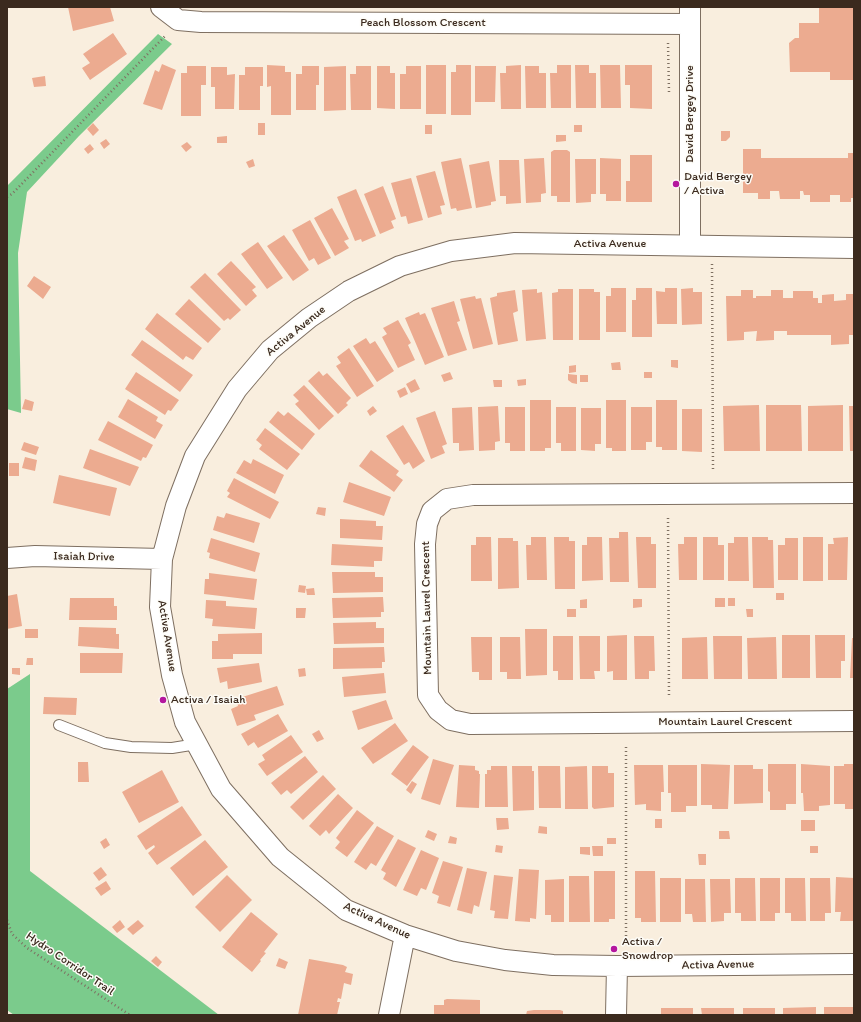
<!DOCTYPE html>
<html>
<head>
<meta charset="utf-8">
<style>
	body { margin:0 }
	#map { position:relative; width:861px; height:1022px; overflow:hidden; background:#f9eede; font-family:Itim,sans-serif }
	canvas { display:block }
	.frame { position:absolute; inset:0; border:8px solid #3b2a1e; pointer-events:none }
</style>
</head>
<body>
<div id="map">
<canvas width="861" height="1022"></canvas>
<div class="frame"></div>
</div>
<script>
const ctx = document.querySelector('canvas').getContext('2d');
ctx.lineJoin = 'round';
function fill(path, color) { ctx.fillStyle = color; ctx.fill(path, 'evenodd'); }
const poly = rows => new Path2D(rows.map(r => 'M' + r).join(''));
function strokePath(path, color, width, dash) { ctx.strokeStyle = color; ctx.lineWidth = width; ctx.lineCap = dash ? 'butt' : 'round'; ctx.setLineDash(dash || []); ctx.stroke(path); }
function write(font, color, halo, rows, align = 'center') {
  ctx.font = font + ' Itim,sans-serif'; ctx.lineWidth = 3; ctx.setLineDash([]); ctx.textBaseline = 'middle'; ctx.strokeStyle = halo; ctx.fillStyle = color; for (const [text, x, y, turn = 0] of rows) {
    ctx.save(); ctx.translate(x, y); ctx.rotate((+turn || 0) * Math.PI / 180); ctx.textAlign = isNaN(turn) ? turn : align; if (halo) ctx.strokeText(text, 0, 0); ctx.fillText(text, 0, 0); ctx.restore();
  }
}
fill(poly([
	[158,34,172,44,79,136,27,192,18,253,21,413,7,409,7,186],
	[30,674,30,871,219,1015,14,1015,7,1010,7,689]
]), '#7bcb8c');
fill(poly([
	[68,7,110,7,114,21,73,31],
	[819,7,854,7,854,80,830,80,830,72,790,72,789,43,795,38,799,38,799,23,819,23],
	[113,33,127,54,90,80,82,68,90,63,83,54],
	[162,64,176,70,162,110,143,104,155,70,159,72],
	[267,65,285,66,285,72,291,72,291,115,271,115,271,86,267,87],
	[426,65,446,65,446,114,426,114],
	[456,65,471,65,471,115,451,115,451,72,456,72],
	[521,65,521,109,501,109,500,73,506,73,506,66],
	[557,65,571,65,571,108,551,108,550,73,557,73],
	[575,65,589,65,589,73,596,73,596,108,576,108],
	[600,65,620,65,621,108,601,108],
	[625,65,652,65,652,109,630,108,630,85,625,85],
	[187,66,206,66,206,85,201,85,201,116,181,116,181,73,187,73],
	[302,66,319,66,319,85,316,85,316,110,296,110,296,74,302,74],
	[346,66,346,110,324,111,324,67],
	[356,66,371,66,371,110,351,110,350,74,356,74],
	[377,66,390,66,390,73,395,73,395,109,377,108],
	[406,66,421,66,421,109,400,109,400,74,406,74],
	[475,66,496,66,495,102,475,102],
	[525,66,539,66,539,73,546,73,546,108,526,108],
	[211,67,227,67,227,75,235,74,234,109,215,109,215,87,211,87],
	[245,67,263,67,263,86,260,86,260,110,239,110,239,75,245,75],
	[45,76,46,86,34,87,32,78],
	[93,123,99,130,93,136,87,129],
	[258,123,265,123,265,135,258,135],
	[425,125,432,125,432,134,425,134],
	[574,125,582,125,582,132,574,132],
	[721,131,730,131,730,137,726,141,721,141],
	[556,135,566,135,566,141,556,142],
	[227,136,227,143,217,143,217,137],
	[106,139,110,144,104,149,100,143],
	[187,142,192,147,186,152,181,146],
	[90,144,94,149,88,154,84,149],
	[743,149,761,149,761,158,848,158,848,153,854,153,854,198,851,198,851,202,840,202,840,195,830,195,830,202,810,202,810,195,804,195,803,191,800,191,800,199,780,199,779,191,770,191,770,199,758,199,758,193,743,193],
	[554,150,567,150,570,152,570,202,557,202,557,196,551,196,551,152],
	[630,155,652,155,652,202,626,202,626,181,630,181],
	[461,158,472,208,457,211,456,208,451,209,441,162],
	[544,158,546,193,541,194,541,202,526,203,524,159],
	[600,158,621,159,621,201,606,201,606,194,600,194],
	[253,159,255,166,249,168,246,162],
	[575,159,596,159,596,194,591,194,591,202,576,203],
	[499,160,519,160,521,203,506,204,506,196,500,196],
	[489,161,496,201,491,202,491,205,476,208,469,165],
	[435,171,445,205,440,206,442,214,428,218,416,176],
	[411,178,423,220,408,224,406,216,401,217,391,183],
	[383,186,396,219,391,221,394,228,380,234,364,194],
	[356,189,376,236,362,242,361,239,355,241,337,197],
	[332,208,349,239,344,241,349,248,335,256,314,218],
	[310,220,331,258,318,265,314,258,309,261,292,230],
	[284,235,309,270,293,281,267,246],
	[258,242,283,278,267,289,241,254],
	[231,261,256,287,252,290,257,296,246,306,217,274],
	[205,273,241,310,230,320,228,318,224,321,190,287],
	[34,276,51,287,43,299,27,286],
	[611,288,626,288,626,332,606,332,606,296,611,296],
	[636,288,652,288,652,337,632,337,632,300,636,300],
	[665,288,677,288,677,324,657,324,656,291,665,292],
	[693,288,693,292,702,292,702,324,682,325,681,289],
	[537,289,537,293,542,292,546,339,526,341,522,290],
	[558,289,573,289,573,340,553,340,552,293,558,292],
	[579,289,594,289,594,292,600,292,600,340,579,340],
	[515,290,518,311,513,313,518,341,498,345,490,298,497,296,497,293],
	[741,290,753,290,753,298,756,298,756,296,771,296,771,290,783,290,783,298,793,298,793,291,813,291,813,298,818,298,818,303,822,303,822,295,834,294,834,301,846,300,846,294,854,294,854,335,849,335,849,344,831,345,831,335,787,335,787,331,774,331,774,340,756,341,757,331,744,332,744,340,727,341,726,296,741,296],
	[475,296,476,299,481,298,493,344,473,349,460,299],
	[189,299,221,329,208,343,175,314],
	[454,301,460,321,457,322,467,350,448,356,431,308],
	[419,312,420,315,425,313,444,357,425,365,405,318],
	[157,313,202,348,193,360,186,356,183,360,145,329],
	[398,320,411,343,408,345,415,360,398,368,382,337,387,334,383,328],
	[366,338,370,344,375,341,394,371,377,382,353,346],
	[142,340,193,375,180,392,131,355],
	[349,348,374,386,357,397,336,366,341,363,337,357],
	[671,360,678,360,678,368,671,367],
	[620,362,621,370,612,370,611,363],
	[576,365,576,372,569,373,569,366],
	[319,371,323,376,327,373,351,398,346,403,348,405,338,414,308,381],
	[136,372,179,400,171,411,168,410,165,415,125,389],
	[450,372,453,379,444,382,441,375],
	[644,372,652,372,652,378,644,378],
	[568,374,577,375,577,384,572,383,568,380],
	[580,375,588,375,588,382,580,382],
	[415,379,420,389,411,393,406,384],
	[526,379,526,385,518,386,517,380],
	[493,380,502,380,502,387,494,387],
	[304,385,334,416,319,430,295,404,299,401,293,395],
	[405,387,408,394,400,398,397,391],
	[25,399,34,402,32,411,22,409],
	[128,399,158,417,156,421,163,425,155,439,118,417],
	[530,400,551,400,551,448,545,448,545,451,530,451],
	[606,400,626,400,626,451,612,451,612,448,606,448],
	[656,400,677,400,677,450,662,450,662,447,656,447],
	[759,405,760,451,724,451,723,406],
	[766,405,801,405,802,451,766,451],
	[843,405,843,451,808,451,808,406],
	[373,406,377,411,370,416,367,411],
	[498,406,500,441,495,442,495,450,479,451,478,407],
	[849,406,854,406,854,451,850,451],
	[472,407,474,450,459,451,459,443,453,443,452,408],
	[505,407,525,407,525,451,510,451,510,443,505,443],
	[556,407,576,407,576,451,561,451,561,443,556,443],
	[631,407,652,407,652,442,646,442,646,450,631,450],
	[581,408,601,408,601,444,595,444,595,451,581,450],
	[682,409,702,409,702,452,682,451],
	[278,411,284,416,288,412,315,434,302,450,269,422],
	[435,411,447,444,442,446,445,453,431,459,416,418],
	[108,421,153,445,146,458,143,457,141,461,98,440],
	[403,425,425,461,413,469,409,462,404,465,386,436],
	[265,428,300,454,287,470,259,449,262,445,256,440],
	[24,442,39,447,36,455,21,450],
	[90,449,139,467,130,486,83,468],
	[371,450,399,471,396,475,403,480,394,492,359,466],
	[25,457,37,460,35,471,22,468],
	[253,459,284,475,275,494,236,473,244,460,251,464],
	[9,463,19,463,19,476,9,476],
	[59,475,117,488,110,516,53,503],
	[234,478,279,502,270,519,227,497,230,493,227,491],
	[349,482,391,497,384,516,343,502],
	[318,507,326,508,325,516,316,514],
	[226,513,260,523,254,543,213,530,217,516,224,518],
	[340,519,376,521,376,526,383,526,382,540,340,538],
	[619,532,628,532,629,582,610,582,609,538,619,538],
	[476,537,491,537,492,581,471,581,471,545,476,545],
	[531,537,546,537,547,580,527,580,526,545,531,545],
	[554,537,569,537,569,541,575,541,575,589,555,589],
	[587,537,602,537,603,580,582,581,582,545,587,545],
	[636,537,651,537,651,544,656,544,656,588,638,588],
	[684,537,697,537,697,580,679,580,678,544,684,544],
	[703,537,718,537,718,545,724,545,724,580,703,580],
	[734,537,748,537,749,581,728,581,728,543,734,543],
	[752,537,768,537,768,540,773,540,774,588,753,588],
	[803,537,823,537,823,581,803,581],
	[848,537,847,580,828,580,828,544,834,544,833,538],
	[211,538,260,553,255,572,209,558,210,553,207,552],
	[498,538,513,538,513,541,518,541,519,588,498,589],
	[785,538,798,538,798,580,778,580,778,545,785,545],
	[332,544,383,547,382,561,374,561,374,567,331,565],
	[332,572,375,572,375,577,383,577,383,592,333,593],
	[209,573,257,579,254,600,204,594,205,579,209,579],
	[299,585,306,586,305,593,298,592],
	[314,588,315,595,307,595,306,589],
	[776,593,784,593,784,600,776,600],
	[17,594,22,626,7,629,7,596],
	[383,597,384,612,381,612,381,617,333,618,332,598],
	[70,598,114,598,114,606,117,606,117,620,69,620],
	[715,598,725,598,725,607,715,607],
	[728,598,735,598,735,606,728,606],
	[587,599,587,608,580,608,580,600],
	[633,599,642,599,642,607,633,608],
	[206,600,226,601,226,606,257,608,255,629,212,626,213,619,205,618],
	[296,608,306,608,305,618,296,618],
	[567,609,576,609,576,617,567,617],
	[746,609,753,609,753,617,747,617],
	[376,622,376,628,384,628,384,643,334,644,333,623],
	[79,627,116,628,116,634,119,634,119,649,78,646],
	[25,629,38,629,38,638,25,638],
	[525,629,547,629,547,675,526,676],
	[262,633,262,654,233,654,233,659,212,659,212,641,218,641,218,634],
	[627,635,627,680,613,680,613,671,607,672,607,636],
	[782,635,810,635,810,678,782,678],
	[815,635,845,635,845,661,841,661,841,678,816,678],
	[553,636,573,636,573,680,558,680,558,671,553,671],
	[579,636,600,636,600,671,594,671,595,679,580,679],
	[634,636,654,636,655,671,649,671,649,679,635,679],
	[713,636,742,636,742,679,714,679],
	[471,637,492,637,492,680,479,680,479,672,472,672],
	[500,637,520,637,521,679,507,679,507,672,500,672],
	[707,637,708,679,682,679,682,638],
	[776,637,777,679,748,679,747,638],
	[852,638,854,638,854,678,850,678],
	[384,647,385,662,382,662,382,668,333,669,333,648],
	[80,653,123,653,122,673,80,673],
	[27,658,33,658,33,665,26,665],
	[259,663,262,682,228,689,227,681,220,683,217,668],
	[12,668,20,668,20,675,12,674],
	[305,668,306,676,299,677,298,669],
	[384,673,386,693,344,697,342,677],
	[277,686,284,705,254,715,256,720,237,726,231,709,238,706,236,699],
	[44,697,77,698,76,715,43,714],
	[386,700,393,719,358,730,352,711],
	[278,714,288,731,258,748,254,742,248,746,241,734],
	[395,723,408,741,373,764,361,748],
	[319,730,324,739,317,742,312,734],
	[291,735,303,752,267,776,258,764,265,760,262,755],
	[413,745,429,757,407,786,391,774],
	[305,756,318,772,291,794,287,790,281,795,271,783],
	[433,759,454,765,440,805,421,799],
	[78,762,88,762,89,782,78,782],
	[701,764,730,765,728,809,712,809,712,805,701,805],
	[768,764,796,764,796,804,786,804,786,810,770,810,770,792,768,791],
	[801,764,830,766,830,805,819,806,819,811,804,811,803,793,801,793],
	[844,764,854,764,854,809,845,809,845,804,834,804,834,766,844,766],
	[459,765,475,766,475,770,479,771,479,774,480,774,479,808,456,807],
	[634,765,663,765,664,792,661,792,661,811,646,810,646,804,635,805],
	[668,765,697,765,697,806,686,806,686,812,671,812,671,793,668,793],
	[734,765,753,765,753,769,763,769,763,803,734,804],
	[491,766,507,766,508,807,485,807,485,774,487,774,487,770,491,770],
	[512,766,532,766,532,771,534,771,534,810,513,811],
	[538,766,560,766,561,808,539,808],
	[587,766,588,809,565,809,565,767],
	[592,766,608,766,608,773,614,773,614,807,594,809,592,807],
	[162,770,179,802,139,823,122,792],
	[323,775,336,789,303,820,290,807],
	[412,781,417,784,411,794,406,790],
	[338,794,353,808,329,834,326,830,320,836,309,826],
	[182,806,202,835,157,865,148,853,155,847,154,845,146,850,137,836],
	[357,810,374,823,347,857,335,848,340,842,336,838],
	[496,818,508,818,509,829,497,830],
	[655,819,662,819,662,828,655,828],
	[801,820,815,820,815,831,801,831],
	[377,826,394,836,376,866,371,863,366,870,354,862],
	[539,826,547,827,547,834,538,833],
	[428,830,437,834,434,841,425,837],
	[719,831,729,831,730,839,719,839],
	[450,836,457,838,456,844,448,843],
	[106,838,110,845,104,849,100,842],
	[607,838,616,838,616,844,607,844],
	[398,839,416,848,396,887,383,879,386,873,381,870],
	[205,840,228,867,193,896,170,868],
	[496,845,503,846,502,853,495,852],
	[592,846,603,846,603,856,593,856],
	[810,846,818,846,818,853,810,853],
	[580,847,590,847,590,855,580,854],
	[421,850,439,858,426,890,421,888,417,896,403,890],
	[698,854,706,854,706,865,699,865],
	[443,861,463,867,450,907,437,903,439,896,432,893],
	[101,867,107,875,99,881,93,873],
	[467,868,487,872,479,907,474,905,472,914,457,910],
	[519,869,539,870,536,919,530,918,530,922,515,921],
	[594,871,615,871,615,919,609,919,609,922,594,922],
	[635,871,655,871,656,922,641,922,641,918,635,918],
	[227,875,252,900,220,932,195,907],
	[494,875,513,877,508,919,494,918,495,911,490,910],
	[569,876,589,876,590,922,569,922],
	[836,877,854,878,854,921,840,921,841,912,835,912],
	[660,878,681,878,681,922,660,922],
	[735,878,755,878,756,921,741,921,741,913,735,913],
	[760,878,780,878,780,913,775,913,775,921,760,921],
	[785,878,805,878,806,921,791,921,791,913,785,913],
	[810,878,830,878,831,913,825,913,825,921,810,921],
	[564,879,564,922,551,922,551,915,545,915,545,880],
	[685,879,705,879,706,922,693,922,692,914,685,914],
	[710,879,730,879,731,913,724,913,724,921,711,922],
	[106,881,111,889,101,896,95,888],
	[251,912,278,934,264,952,266,953,260,960,261,961,252,972,222,947],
	[120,920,125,927,117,933,112,927],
	[138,920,144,926,133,935,127,929],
	[156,956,162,962,158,967,151,961],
	[279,958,288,962,285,969,276,966],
	[309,959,343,965,347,967,345,972,353,974,351,985,344,983,341,999,338,998,337,1002,340,1002,337,1015,298,1015],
	[447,999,480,1000,480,1015,434,1015,434,1005,444,1005,444,1000],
	[816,1007,816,1015,783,1015,783,1008],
	[824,1007,854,1007,854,1015,824,1015],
	[661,1008,693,1008,693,1015,661,1015],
	[701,1008,734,1008,734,1015,702,1015],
	[743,1008,775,1008,775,1015,743,1015],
	[534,1010,560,1010,563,1011,563,1015,526,1015,527,1011]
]), '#ecab90');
const service = poly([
	[59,725,105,743,131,747,172,748,197,744]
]);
const minor = poly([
	[161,7,178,20,201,22,690,24],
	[690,244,690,7],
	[854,248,515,243,451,251,400,266,349,291,309,318,270,350,237,389,195,456,176,506,162,559,160,607,172,675,185,722,221,789,280,857,346,910,405,935,456,951,505,960,553,965,617,966,854,964],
	[854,493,473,495,447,499,432,511,427,524,425,544,428,695,438,710,451,720,470,724,854,721],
	[7,558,35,556,162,559],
	[389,1015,405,935],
	[616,1015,617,966]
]);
strokePath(service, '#7e6f61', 12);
strokePath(minor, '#7e6f61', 22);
strokePath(poly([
	[668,43,669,92],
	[7,197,12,194,166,35],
	[712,264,713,470],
	[668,518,669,698],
	[626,747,626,941],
	[7,920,12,934,27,948,130,1015]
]), '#7e6f61', 2.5, [1, 3]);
strokePath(service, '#fff', 10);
strokePath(minor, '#fff', 20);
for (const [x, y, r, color] of [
	[676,184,4,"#b5179e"],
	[163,700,4,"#b5179e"],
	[614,949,4,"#b5179e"]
]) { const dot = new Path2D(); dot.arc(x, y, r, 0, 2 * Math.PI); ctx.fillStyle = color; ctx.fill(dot); strokePath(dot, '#fdfcf7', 1.5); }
write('12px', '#3b2a1e', '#fdfcf7', [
	["Peach Blossom Crescent",423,23],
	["David Bergey Drive",690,114,-90],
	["Activa Avenue",610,244],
	["Activa Avenue",296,331,-39],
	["Isaiah Drive",84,557,1],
	["Mountain Laurel Crescent",427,608,-91],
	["Activa Avenue",167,636,81],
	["Mountain Laurel Crescent",725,722],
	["Activa Avenue",377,921,25],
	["Hydro Corridor Trail",70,964,34],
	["Activa Avenue",718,965,-1]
]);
write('12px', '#3b2a1e', '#fdfcf7', [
	["David Bergey",684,177],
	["/ Activa",684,191],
	["Activa / Isaiah",171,700],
	["Activa /",622,942],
	["Snowdrop",622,956]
], 'left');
</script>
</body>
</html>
